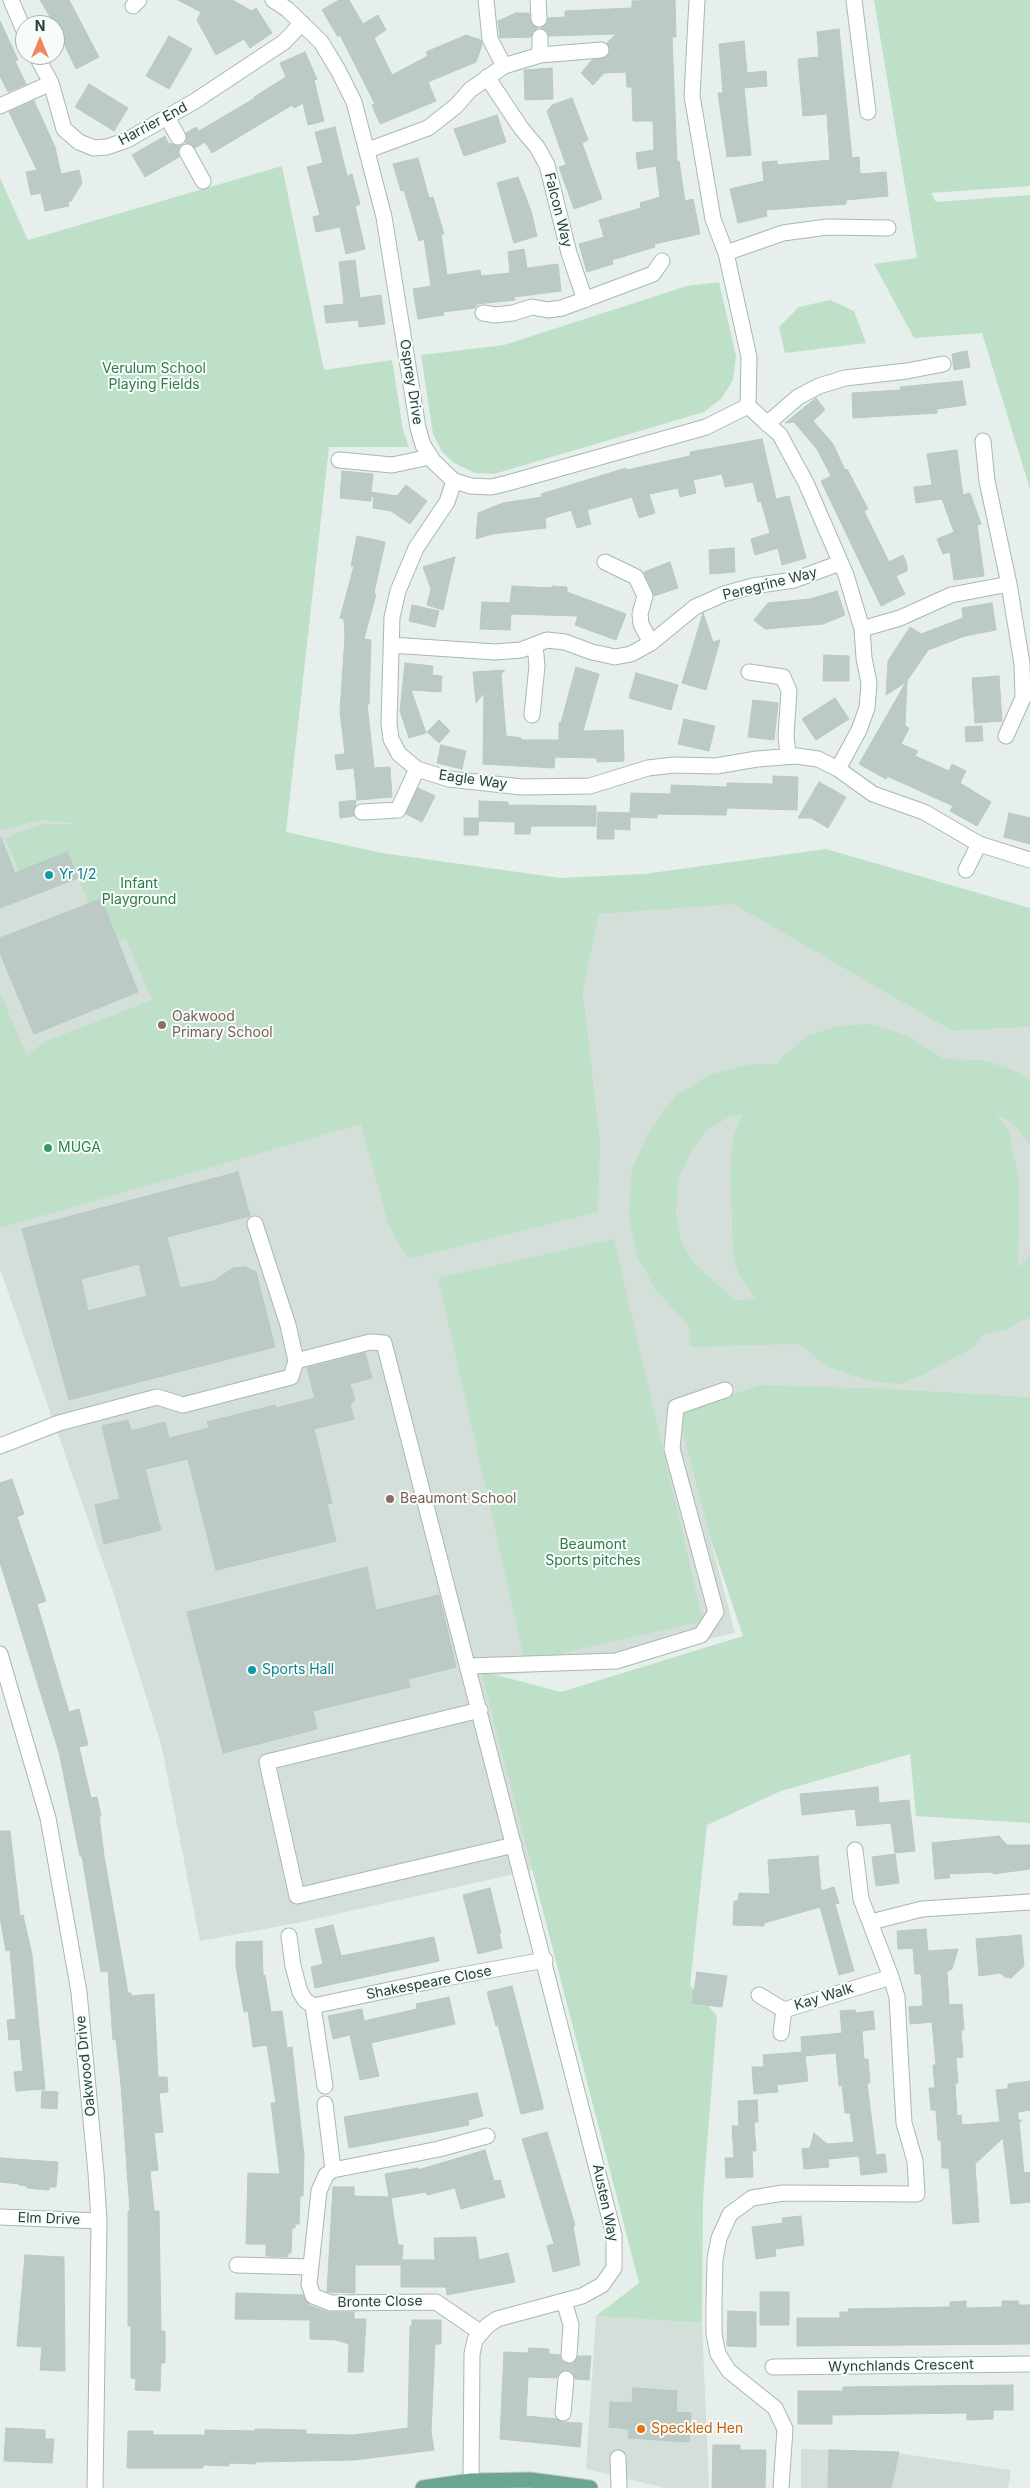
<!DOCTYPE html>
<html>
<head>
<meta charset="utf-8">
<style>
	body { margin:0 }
	#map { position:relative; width:1030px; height:2488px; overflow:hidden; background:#e6efeb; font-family:Inter,sans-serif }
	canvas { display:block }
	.north { position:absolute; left:15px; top:15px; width:50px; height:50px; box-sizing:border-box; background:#f7fbf9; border:1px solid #a3b1ad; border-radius:50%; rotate:0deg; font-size:14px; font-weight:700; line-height:20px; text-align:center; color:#24423a }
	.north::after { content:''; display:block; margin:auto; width:18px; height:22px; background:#f4845f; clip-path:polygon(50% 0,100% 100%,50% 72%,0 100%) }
</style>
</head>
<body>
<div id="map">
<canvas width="1030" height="2488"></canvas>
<div class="north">N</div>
</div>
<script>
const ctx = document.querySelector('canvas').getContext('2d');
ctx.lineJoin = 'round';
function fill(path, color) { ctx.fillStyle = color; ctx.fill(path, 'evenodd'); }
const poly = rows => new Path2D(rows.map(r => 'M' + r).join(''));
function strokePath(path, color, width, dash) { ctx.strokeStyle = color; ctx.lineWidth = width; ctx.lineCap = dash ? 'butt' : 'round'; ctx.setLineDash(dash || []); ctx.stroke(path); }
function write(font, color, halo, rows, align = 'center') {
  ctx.font = font + ' Inter,sans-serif'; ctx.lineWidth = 4; ctx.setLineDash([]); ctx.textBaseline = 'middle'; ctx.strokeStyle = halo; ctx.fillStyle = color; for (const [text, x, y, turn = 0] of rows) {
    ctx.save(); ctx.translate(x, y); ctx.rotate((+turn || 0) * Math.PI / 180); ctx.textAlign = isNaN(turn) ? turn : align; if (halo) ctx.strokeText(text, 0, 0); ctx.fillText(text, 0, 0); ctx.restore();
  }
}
fill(poly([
	[41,820,119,826,362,1124,388,1224,600,1138,583,992,599,914,734,903,952,1031,1030,1027,1030,1397,895,1389,678,1414,735,1633,567,1670,497,1675,541,1868,297,1923,200,1941,161,1744,111,1585,0,1269,0,831],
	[596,2316,702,2323,709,2488,665,2488,586,2469],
	[801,2449,884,2451,1011,2470,1008,2488,801,2488]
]), '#d4dfda');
fill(poly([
	[874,0,1030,0,1030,186,931,193,936,202,1030,195,1030,489,982,333,914,338,874,264,917,258],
	[282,166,324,370,392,360,403,430,409,447,329,447,286,832,382,853,560,878,644,874,826,849,1030,908,1030,1027,952,1031,734,904,599,914,583,992,600,1138,598,1212,408,1259,388,1224,361,1124,0,1228,0,993,27,1056,44,1042,152,1000,126,939,118,941,101,900,89,904,67,852,19,871,5,838,42,824,80,824,41,820,0,831,0,178,28,240],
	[719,282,736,356,733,380,722,398,704,412,494,474,475,473,454,463,442,452,433,434,421,355,504,345,687,286],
	[830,300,854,311,866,343,785,353,779,327,799,307],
	[870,1024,908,1036,944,1059,982,1060,1013,1070,1030,1080,1030,1144,1011,1122,996,1114,1009,1132,1019,1181,1018,1267,1025,1261,1030,1253,1030,1317,1005,1330,982,1335,974,1347,922,1375,900,1384,869,1381,828,1367,799,1344,690,1347,689,1326,656,1290,636,1254,629,1215,632,1169,651,1128,676,1095,712,1074,752,1064,777,1064,784,1055,808,1036,839,1026],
	[742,1114,733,1138,730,1171,733,1250,735,1264,742,1280,756,1299,734,1300,693,1262,680,1239,676,1213,678,1180,691,1151,707,1130,729,1117],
	[614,1239,703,1621,525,1662,438,1278],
	[760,1385,895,1389,1030,1397,1030,1823,916,1816,910,1754,781,1791,707,1825,690,1985,717,2016,703,2198,702,2323,596,2316,639,2283,481,1671,561,1692,743,1636,709,1534,678,1414]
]), '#bfe0c8');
const building = poly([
	[40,0,69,0,99,57,76,69,55,25,40,0],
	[178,0,232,0,252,11,256,8,272,33,250,48,244,39,216,55,197,20,201,12,178,0],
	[339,0,349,0,363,24,378,15,386,30,374,38,392,75,428,56,426,52,466,35,481,40,482,45,476,62,428,82,436,101,380,124,372,105,375,104,340,35,338,37,322,10,339,0],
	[675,0,676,37,672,37,677,162,679,161,685,201,693,199,700,234,654,244,655,247,612,260,613,264,587,272,579,244,604,237,599,220,641,208,640,203,660,197,656,166,638,169,636,153,654,150,653,121,633,121,632,87,627,87,626,72,604,73,593,85,581,73,592,60,607,57,610,50,607,43,616,34,549,36,548,32,541,28,547,24,548,18,565,17,565,11,632,8,632,1,675,0],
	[516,13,529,13,531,24,538,28,532,32,531,37,500,38,498,21,516,13],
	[0,21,18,60,15,61,26,84,8,92,0,76,0,21],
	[839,29,852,158,859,157,860,174,886,172,888,196,846,200,846,204,766,210,767,216,738,223,730,189,764,181,762,162,777,161,777,165,830,160,827,114,803,116,798,59,819,57,817,32,839,29],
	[169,36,192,49,169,89,146,76,169,36],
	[744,41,747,73,766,71,767,86,744,88,751,155,727,157,718,93,723,93,719,44,744,41],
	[305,52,317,79,314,80,324,121,308,125,303,103,294,108,292,105,212,153,199,132,205,142,195,148,191,144,185,143,187,138,186,133,196,127,199,131,255,98,254,97,286,77,280,63,305,52],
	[552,68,553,99,525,100,524,70,552,68],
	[89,84,128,108,114,131,75,107,89,84],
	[572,98,588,140,582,143,602,199,574,209,559,167,566,165,547,111,552,105,572,98],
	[34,101,55,147,61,174,79,170,82,183,71,201,68,202,69,206,45,211,41,193,31,195,26,172,37,170,9,112,34,101],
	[497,115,506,142,464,156,454,129,497,115],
	[335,127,347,176,352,174,360,204,355,206,365,249,346,254,340,227,316,232,313,217,320,215,307,167,323,163,315,132,335,127],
	[165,136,168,143,180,146,178,151,179,157,145,177,132,155,165,136],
	[418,158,429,198,433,197,444,234,441,234,447,275,480,270,481,276,510,273,508,252,524,249,527,268,558,264,561,291,514,297,515,300,477,304,475,308,443,312,444,315,418,319,413,289,431,286,424,239,419,241,404,190,401,191,393,164,418,158],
	[518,177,531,211,537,236,514,243,497,183,518,177],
	[355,260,360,298,381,295,385,324,359,327,358,320,326,323,324,306,344,304,339,262,355,260],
	[967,351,970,367,954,370,952,354,967,351],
	[962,381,966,405,937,409,937,413,853,418,852,393,901,390,900,387,962,381],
	[816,398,825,410,813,421,833,444,845,470,847,469,868,509,864,511,889,562,903,555,907,565,907,571,896,576,905,594,881,606,821,481,831,476,817,449,794,422,785,423,816,398],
	[762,439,776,499,789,496,806,558,782,565,778,548,755,555,751,539,770,533,761,501,758,502,753,482,725,487,722,474,693,480,696,493,680,497,678,488,649,494,655,513,639,518,632,497,587,510,591,524,577,528,571,510,545,518,546,528,492,534,476,539,478,513,503,503,542,497,541,494,626,468,627,470,690,456,690,452,762,439],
	[957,450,963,495,970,493,981,524,977,525,984,576,954,580,950,552,943,554,937,539,954,532,942,499,916,503,914,487,932,485,927,454,957,450],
	[342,471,373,474,371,492,397,496,406,485,427,501,410,524,391,511,373,508,374,498,371,496,371,501,340,498,342,471],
	[357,536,385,542,374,593,376,594,364,639,371,640,369,704,367,704,374,768,390,767,392,797,357,800,354,768,337,770,335,755,345,754,340,711,345,637,344,619,340,618,354,566,351,566,357,536],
	[734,548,735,572,710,574,709,550,734,548],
	[455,557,443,610,427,605,431,589,423,567,455,557],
	[670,562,678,588,654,596,644,572,670,562],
	[512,586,552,588,552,586,567,587,567,592,626,614,616,640,575,625,578,616,511,614,510,630,480,629,482,602,510,603,512,586],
	[837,591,845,615,823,624,765,629,754,620,768,603,810,599,837,591],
	[992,603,996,630,965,636,928,650,907,681,905,726,909,728,901,744,918,751,915,756,949,771,952,764,966,771,960,783,991,802,977,826,950,811,953,806,887,776,886,779,859,764,906,682,886,695,888,661,910,627,921,634,963,618,962,608,992,603],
	[412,605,439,611,435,627,409,621,412,605],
	[703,613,713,642,720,640,706,690,682,683,703,613],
	[824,655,849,656,849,681,823,681,824,655],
	[405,663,433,666,432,675,442,676,441,692,411,690,426,733,409,738,400,711,405,663],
	[576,667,599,674,583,731,623,730,624,761,597,762,597,758,555,757,554,768,483,764,484,693,476,703,473,672,505,670,501,674,506,736,521,738,521,740,559,740,559,722,561,723,576,667],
	[636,673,678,685,671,710,629,698,636,673],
	[999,676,1002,721,975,723,972,678,999,676],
	[835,698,849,719,816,740,802,719,835,698],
	[753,700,778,703,774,740,748,737,753,700],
	[684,719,715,726,709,751,678,744,684,719],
	[439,720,450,731,439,743,427,732,439,720],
	[982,726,983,741,966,742,965,727,982,726],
	[441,745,466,751,462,769,437,763,441,745],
	[773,776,798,777,797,810,727,808,726,815,723,815,657,814,657,818,630,817,630,830,614,829,614,839,597,839,598,812,630,813,631,793,671,794,671,785,727,787,727,783,773,784,773,776],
	[819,782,846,797,828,828,811,818,798,818,819,782],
	[418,788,435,796,422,822,406,814,418,788],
	[356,800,354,816,340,818,339,802,356,800],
	[479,801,508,802,508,805,596,806,596,826,531,826,530,834,515,834,515,822,479,821,479,801],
	[1009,813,1030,818,1030,844,1004,837,1009,813],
	[464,818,479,818,478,835,464,835,464,818],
	[1,838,15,873,67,852,78,878,0,908,1,838],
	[101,899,138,992,34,1034,0,953,0,938,101,899],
	[238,1172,250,1216,167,1237,180,1288,214,1281,233,1268,245,1267,256,1272,275,1347,69,1400,22,1229,238,1172],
	[139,1264,147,1296,88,1311,81,1279,139,1264],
	[365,1353,372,1378,350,1384,355,1400,350,1404,354,1419,314,1429,332,1503,327,1504,336,1541,216,1570,188,1459,145,1469,161,1530,104,1544,95,1505,120,1499,102,1426,128,1420,131,1431,165,1422,169,1438,209,1428,207,1422,275,1405,276,1408,315,1398,307,1368,365,1353],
	[12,1479,24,1514,17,1517,46,1601,37,1604,69,1712,79,1709,88,1745,79,1747,91,1798,97,1797,101,1816,99,1816,104,1856,128,1993,131,1993,131,1996,154,1994,158,2077,167,2077,168,2092,159,2093,163,2132,154,2133,158,2170,150,2171,154,2211,159,2211,161,2331,165,2331,165,2363,161,2363,160,2391,135,2390,136,2379,131,2378,131,2326,128,2326,128,2211,130,2211,121,2085,116,2039,113,2040,108,1971,101,1972,82,1856,80,1856,59,1752,0,1562,0,1483,12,1479],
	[367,1567,376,1610,439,1595,456,1667,408,1679,410,1687,313,1711,317,1729,223,1753,187,1612,367,1567],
	[878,1787,879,1803,909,1800,915,1851,895,1853,891,1823,857,1826,855,1809,802,1815,800,1794,878,1787],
	[0,1831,10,1831,20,1916,23,1915,32,1955,45,2089,16,2091,14,2072,23,2071,20,2039,9,2040,7,2020,16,2019,10,1950,6,1951,0,1917,0,1831],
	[999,1836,1007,1845,1030,1845,1030,1869,993,1874,993,1872,949,1874,950,1878,935,1879,932,1843,999,1836],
	[895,1854,899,1883,876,1886,872,1857,895,1854],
	[818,1856,821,1891,834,1887,839,1903,835,1904,854,1971,839,1975,820,1907,764,1923,764,1926,733,1925,734,1901,738,1901,739,1893,770,1894,768,1860,818,1856],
	[490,1888,501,1933,499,1933,502,1948,478,1954,463,1895,490,1888],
	[333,1925,341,1956,434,1937,439,1961,315,1988,311,1967,323,1964,315,1929,333,1925],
	[926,1929,928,1951,958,1949,952,1969,947,1971,949,2005,962,2004,964,2030,961,2030,963,2057,956,2058,958,2083,955,2083,957,2116,961,2115,962,2125,1000,2122,996,2090,1008,2089,1008,2084,1030,2081,1030,2110,1018,2112,1018,2120,1022,2120,1019,2123,1024,2173,1030,2172,1030,2202,1011,2204,1003,2138,975,2164,979,2222,953,2224,949,2168,942,2168,941,2140,938,2140,936,2110,931,2110,929,2088,935,2088,933,2065,936,2065,932,2022,910,2024,909,2007,923,2006,921,1974,915,1974,913,1948,898,1949,897,1931,926,1929],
	[1021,1935,1024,1966,1011,1978,1005,1977,1000,1973,979,1976,976,1939,1021,1935],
	[262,1941,263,1976,265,1975,271,2012,282,2011,287,2048,292,2047,304,2156,303,2196,300,2196,299,2224,295,2224,295,2228,292,2228,291,2253,288,2253,288,2257,266,2256,266,2244,246,2244,248,2173,280,2174,271,2103,276,2103,267,2045,253,2047,248,2011,244,2012,236,1966,236,1942,262,1941],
	[697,1972,727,1976,722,2007,692,2003,697,1972],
	[512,1986,543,2105,543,2109,521,2114,498,2025,496,2026,487,1992,512,1986],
	[449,1997,455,2024,371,2043,379,2076,360,2080,350,2035,333,2039,328,2016,362,2009,364,2021,417,2009,416,2004,449,1997],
	[855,2010,856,2013,873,2011,875,2029,862,2031,864,2059,868,2059,870,2083,867,2083,876,2155,885,2154,887,2172,861,2175,859,2156,828,2159,829,2167,804,2169,802,2149,810,2148,814,2133,827,2144,854,2142,850,2113,845,2113,842,2085,839,2086,836,2053,805,2056,808,2081,777,2085,778,2092,754,2094,752,2067,764,2067,763,2055,802,2052,801,2037,842,2033,840,2011,855,2010],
	[42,2091,58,2092,57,2109,41,2108,42,2091],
	[477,2093,483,2116,468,2120,469,2125,349,2148,344,2117,477,2093],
	[757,2100,758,2122,754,2122,756,2151,752,2151,753,2177,726,2178,725,2158,734,2158,732,2126,739,2126,738,2101,757,2100],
	[547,2132,575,2225,573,2226,580,2265,553,2272,547,2246,554,2244,522,2139,547,2132],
	[485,2150,494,2181,500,2180,505,2197,461,2209,455,2188,427,2195,426,2192,391,2198,398,2245,403,2245,402,2260,435,2260,434,2238,476,2237,479,2260,508,2253,515,2282,447,2295,446,2287,401,2287,401,2265,355,2265,355,2293,327,2292,333,2187,354,2187,354,2196,389,2197,385,2174,418,2168,418,2170,485,2150],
	[0,2158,58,2162,56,2187,49,2187,49,2190,27,2188,27,2186,19,2185,19,2184,0,2182,0,2158],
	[801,2216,804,2245,775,2249,776,2256,756,2259,752,2227,783,2223,782,2218,801,2216],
	[25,2255,64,2257,65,2371,40,2370,42,2347,17,2346,25,2255],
	[760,2292,789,2292,789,2325,760,2325,760,2292],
	[236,2293,303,2295,309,2305,328,2312,354,2312,354,2319,366,2319,363,2372,348,2372,349,2344,336,2340,310,2339,310,2320,235,2319,236,2293],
	[966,2301,966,2308,1002,2307,1002,2301,1018,2301,1019,2305,1030,2305,1030,2344,797,2346,797,2318,840,2318,840,2312,849,2312,848,2309,950,2307,950,2302,966,2301],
	[728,2311,756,2312,756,2347,727,2346,728,2311],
	[412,2320,441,2320,441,2344,435,2344,431,2432,434,2450,354,2460,255,2462,255,2464,229,2463,229,2466,203,2465,203,2468,127,2468,128,2431,153,2431,153,2435,205,2435,205,2430,255,2431,255,2429,306,2430,306,2434,354,2435,408,2428,410,2326,412,2326,412,2320],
	[529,2348,549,2349,549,2354,560,2355,561,2360,568,2364,574,2363,578,2356,591,2356,589,2380,575,2379,572,2372,566,2370,559,2373,557,2378,528,2377,526,2416,557,2419,562,2422,582,2423,580,2447,500,2439,504,2352,528,2353,529,2348],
	[1013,2385,1013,2410,993,2410,993,2419,967,2420,967,2413,832,2415,832,2424,798,2424,798,2391,843,2391,843,2387,1013,2385],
	[633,2388,677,2391,676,2412,691,2413,689,2442,628,2438,629,2429,609,2427,610,2402,632,2403,633,2388],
	[6,2428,45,2430,45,2439,54,2439,52,2463,4,2461,6,2428],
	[713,2445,740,2445,740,2450,766,2450,765,2488,712,2488,713,2445],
	[829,2450,899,2452,891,2488,828,2488,829,2450]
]);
fill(building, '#bbcac4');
strokePath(building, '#b8c9c2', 1);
strokePath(poly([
	[566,2379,569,2355]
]), '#bfccc8', 15, [15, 8]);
const minor = poly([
	[11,0,25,33],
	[273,0,287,9,321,42,338,70,354,102,384,217,418,428,423,445,434,462,454,481,471,486,491,487,508,483,706,427,748,406],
	[486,0,490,39,504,66],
	[538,0,539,19],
	[697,0,692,96,713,219,726,253,749,357,748,406,780,435,806,483,846,575,862,629,864,658,869,683,867,708,859,730,838,769],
	[854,0,868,112],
	[133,6,139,0],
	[540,37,540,55],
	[36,55,51,83,64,129,79,142,94,148,107,147,127,140,195,101,284,42,302,23],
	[487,77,521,128,537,147,547,165,569,253,585,300],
	[0,106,51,83],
	[167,117,178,137],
	[368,150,428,128,456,106,470,90,504,66,540,55,601,50],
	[187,152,203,181],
	[726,253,783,233,827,227,888,228],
	[483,313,495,315,513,313,532,307,548,310,562,308,653,274,662,261],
	[767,424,798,397,819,386,845,378,907,371,943,364],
	[983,441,987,481,1009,584],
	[339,460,392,465,430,457],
	[454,481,447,502,416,548,398,591,392,617,389,723,391,739,399,754,417,769,449,779,522,787,590,786,648,768,674,765,716,766,757,759,796,756,818,759,838,769,873,794,924,812,979,844,1030,860],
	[605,562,636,577,645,596,640,614,641,624,651,643],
	[862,629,900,618,951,595,1009,584,1022,664,1023,698,1006,736],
	[391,645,495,652,521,650,547,640,565,642,592,652,615,657,631,654,651,643,695,607,724,594,753,586,794,580,840,563],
	[749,672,783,677,789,691,786,735,788,756],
	[532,715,537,666,535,645],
	[362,812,398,810,417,769],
	[966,870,979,844],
	[296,1361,370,1342,384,1343,614,2235,614,2268,602,2285,582,2296,497,2319,487,2326,475,2340,472,2354,471,2481],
	[0,1446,59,1423,157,1397,183,1405,291,1377,296,1361,288,1325,255,1224],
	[0,1654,48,1818,79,1992,96,2173,99,2221,95,2488],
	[469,1666,616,1661,701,1635,716,1612,672,1449,676,1407,725,1390],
	[480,1710,267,1762,297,1896,514,1845],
	[871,1922,922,1909,1030,1902],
	[289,1936,293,1966,300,1992,305,2000,313,2006,446,1978,545,1960],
	[759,1995,784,2010,891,1977],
	[313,2006,325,2086],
	[781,2033,784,2010],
	[325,2104,333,2170],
	[0,2217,99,2221],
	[237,2265,311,2267],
	[564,2301,571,2325,569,2355],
	[480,2332,436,2302,331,2303,313,2296,309,2284,319,2191,326,2175,333,2170,439,2149,487,2136],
	[773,2367,1030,2364],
	[563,2413,566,2379],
	[618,2458,619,2488],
	[781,2488,785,2429,775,2408,729,2371,718,2354,714,2334,714,2303,715,2259,719,2238,730,2214,752,2198,783,2193,917,2194,915,2161,904,2123,897,1997,891,1977,861,1899,855,1850]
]);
const major = poly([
	[423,2488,471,2481,530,2480,590,2488]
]);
strokePath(minor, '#a8b8b2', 17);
strokePath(major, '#c2cac8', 17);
strokePath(minor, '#fff', 15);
strokePath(major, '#6aa596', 15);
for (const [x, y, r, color] of [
	[49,875,5,"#0f9aa8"],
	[162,1025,5,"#8d6e63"],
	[48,1148,5,"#2e9e5b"],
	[390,1499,5,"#8d6e63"],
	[252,1670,5,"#0f9aa8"],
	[641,2429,5,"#e8710a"]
]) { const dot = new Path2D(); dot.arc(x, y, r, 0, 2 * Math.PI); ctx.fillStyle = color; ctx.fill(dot); strokePath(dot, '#f7fbf9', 2); }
write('14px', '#24423a', '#f7fbf9', [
	["Harrier End",153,124,-28],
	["Falcon Way",558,210,76],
	["Osprey Drive",411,382,81],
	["Peregrine Way",770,584,-14],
	["Eagle Way",473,780,8],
	["Shakespeare Close",429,1983,-11],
	["Kay Walk",824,1997,-17],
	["Oakwood Drive",86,2066,-96],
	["Austen Way",605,2203,78],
	["Elm Drive",49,2219,2],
	["Bronte Close",380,2302,-1],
	["Wynchlands Crescent",901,2366,-1]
]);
write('14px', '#2d7a4b', '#f7fbf9', [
	["Verulum School",154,369],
	["Playing Fields",154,385],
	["Infant",139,884],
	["Playground",139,900],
	["Beaumont",593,1545],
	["Sports pitches",593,1561]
]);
write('14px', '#0d838f', '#f7fbf9', [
	["Yr 1/2",59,875],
	["Sports Hall",262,1670]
], 'left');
write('14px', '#785e54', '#f7fbf9', [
	["Oakwood",172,1017],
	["Primary School",172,1033],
	["Beaumont School",400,1499]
], 'left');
write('14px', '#27864d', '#f7fbf9', [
	["MUGA",58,1148]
], 'left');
write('14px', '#c56008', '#f7fbf9', [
	["Speckled Hen",651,2429]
], 'left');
</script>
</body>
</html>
